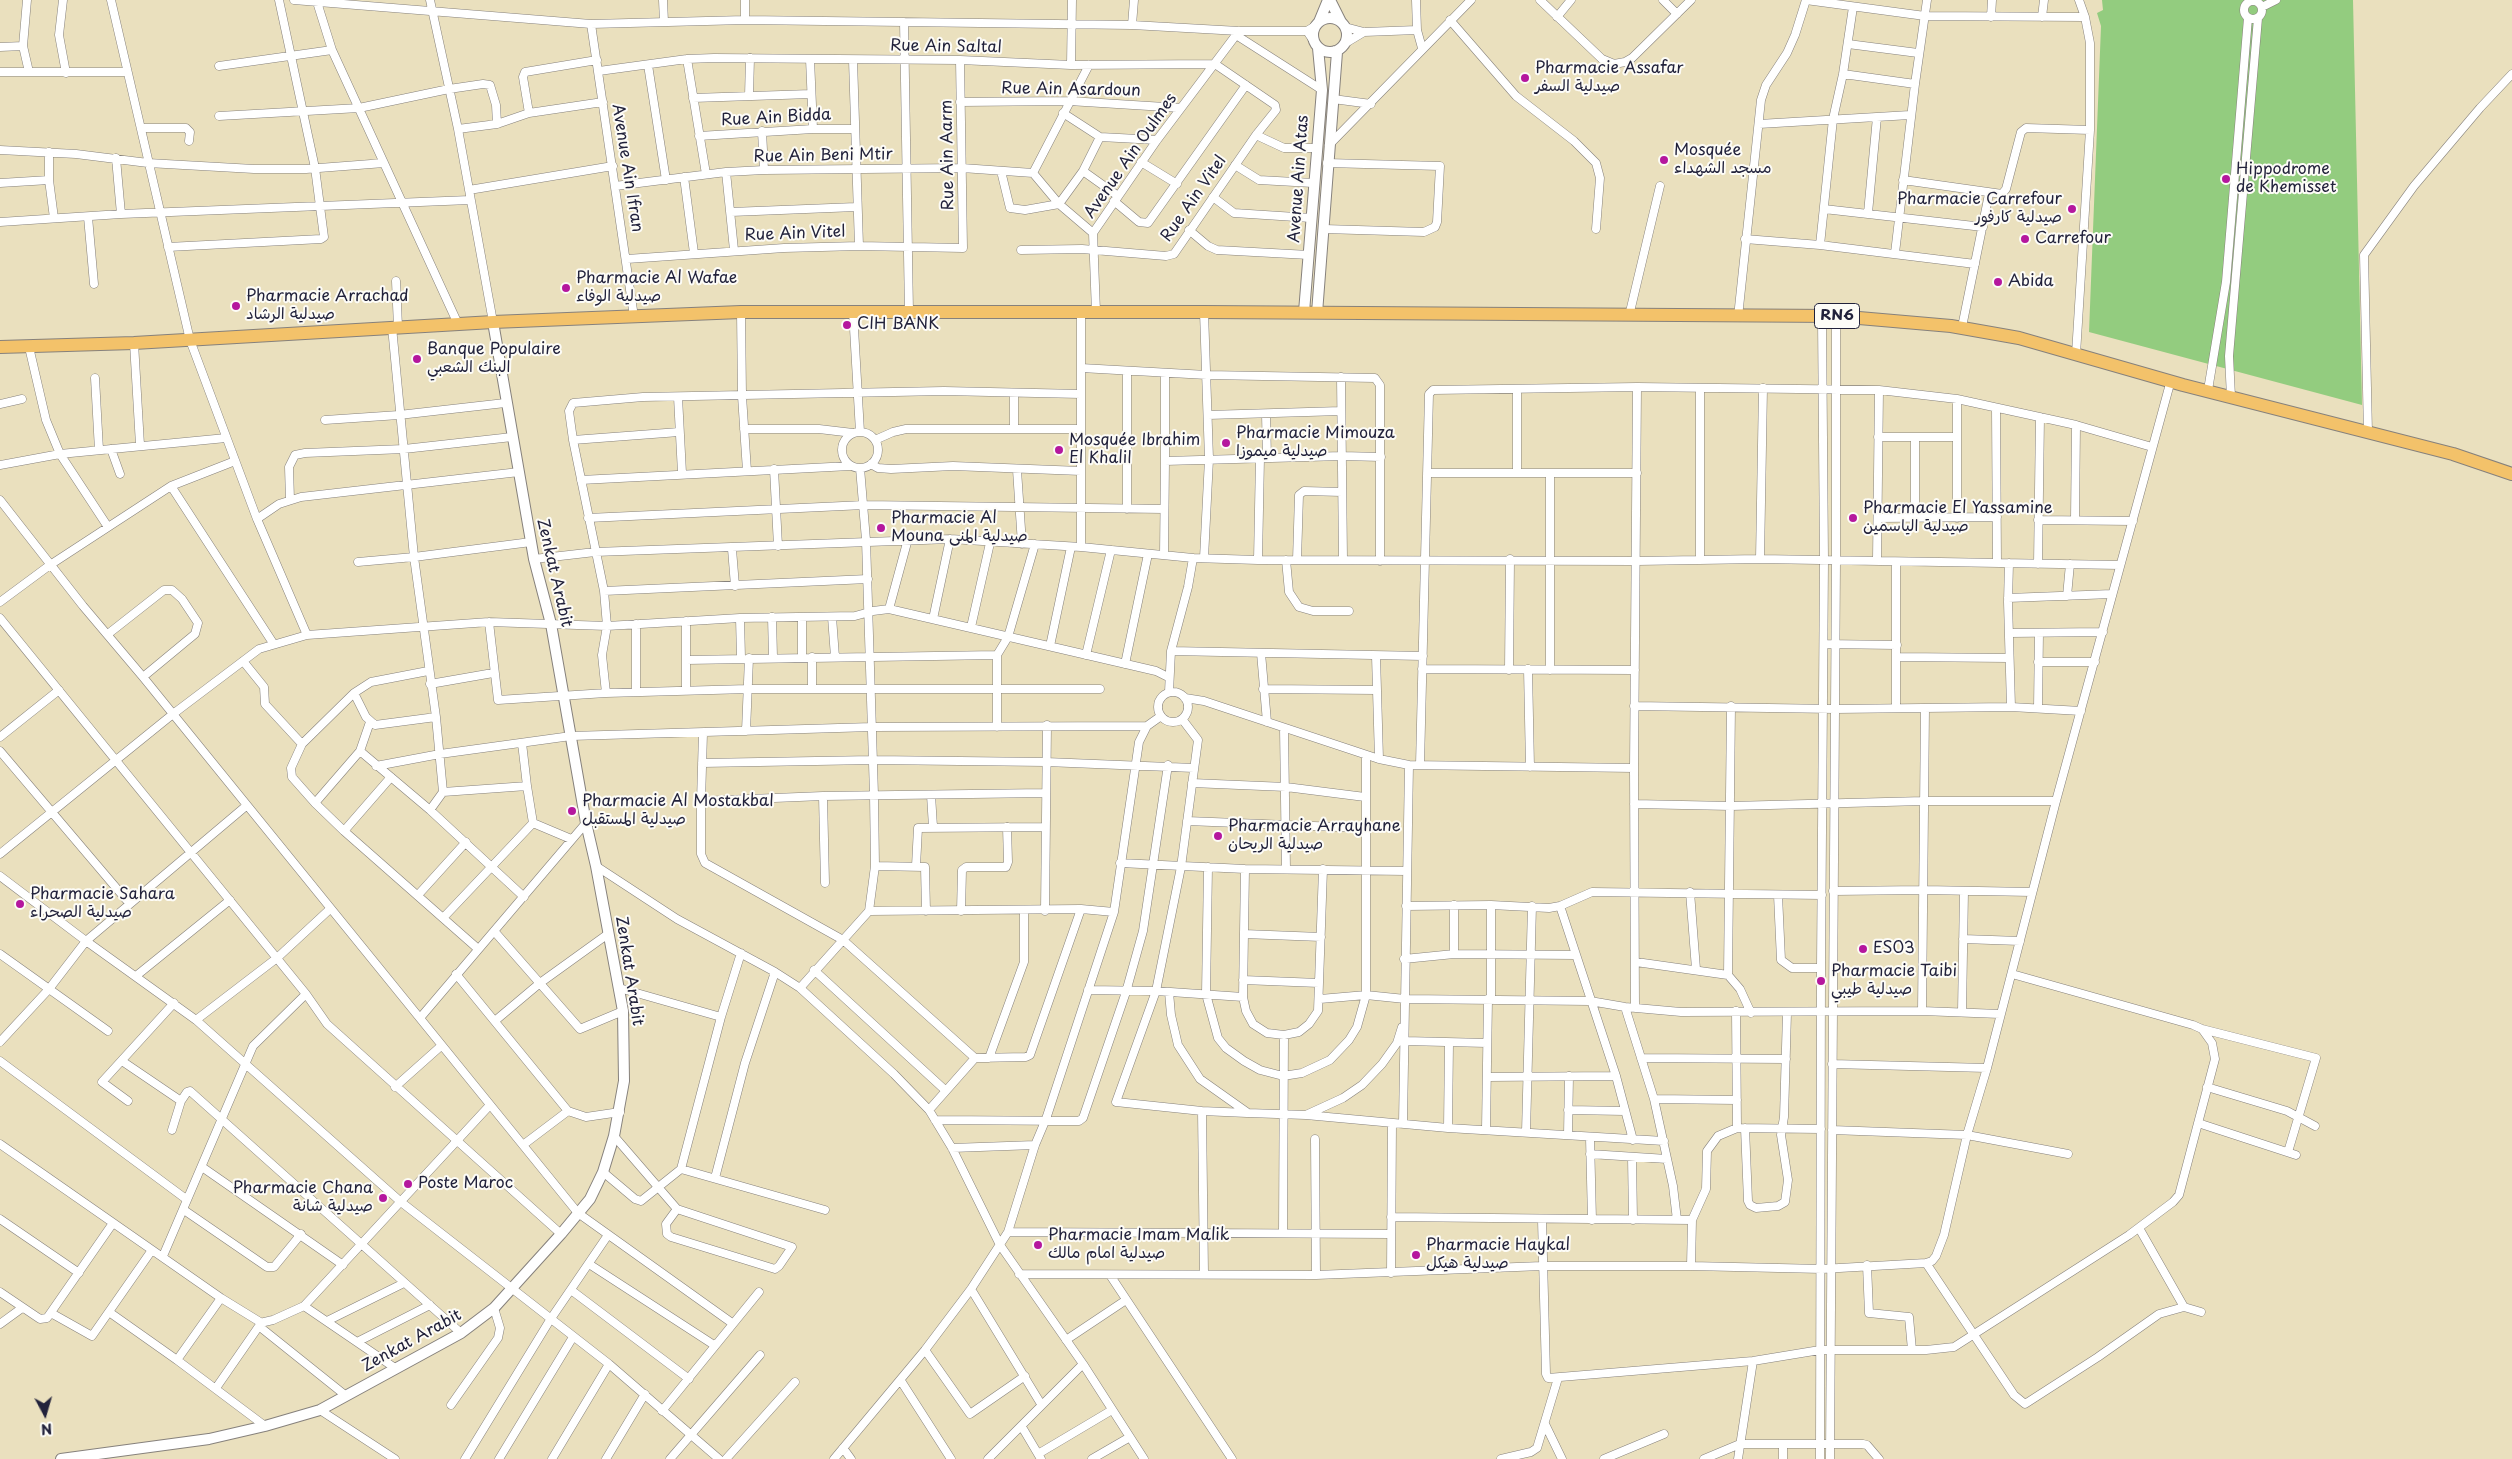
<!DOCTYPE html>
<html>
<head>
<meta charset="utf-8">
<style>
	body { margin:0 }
	#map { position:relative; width:2512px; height:1459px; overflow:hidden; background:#eae0be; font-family:"Playpen Sans",sans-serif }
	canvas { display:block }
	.north { position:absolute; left:20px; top:1389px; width:50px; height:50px; -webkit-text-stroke:4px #fdfcf7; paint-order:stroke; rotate:174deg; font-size:14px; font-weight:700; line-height:20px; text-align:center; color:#22223b }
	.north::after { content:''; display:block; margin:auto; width:18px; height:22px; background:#22223b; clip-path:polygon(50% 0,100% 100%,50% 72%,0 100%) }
</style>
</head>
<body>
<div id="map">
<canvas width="2512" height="1459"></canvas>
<div class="north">N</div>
</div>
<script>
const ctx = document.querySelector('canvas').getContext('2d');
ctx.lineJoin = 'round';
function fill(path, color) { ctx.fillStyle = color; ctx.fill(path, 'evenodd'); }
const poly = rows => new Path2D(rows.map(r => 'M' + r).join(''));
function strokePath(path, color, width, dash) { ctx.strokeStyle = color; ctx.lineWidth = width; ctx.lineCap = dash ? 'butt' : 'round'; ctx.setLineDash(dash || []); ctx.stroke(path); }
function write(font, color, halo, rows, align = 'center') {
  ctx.font = font + ' "Playpen Sans","Playpen Sans Arabic",sans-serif'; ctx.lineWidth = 4; ctx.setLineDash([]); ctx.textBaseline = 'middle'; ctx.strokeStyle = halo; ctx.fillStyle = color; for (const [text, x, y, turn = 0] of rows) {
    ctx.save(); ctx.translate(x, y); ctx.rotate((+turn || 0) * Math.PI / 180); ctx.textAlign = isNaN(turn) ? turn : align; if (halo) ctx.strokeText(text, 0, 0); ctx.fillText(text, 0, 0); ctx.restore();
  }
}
fill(poly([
	[2102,0,2353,0,2362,405,2089,332,2101,26,2097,13,2103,10]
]), '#93cc7f');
const minor = poly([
	[27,0,23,46,29,72],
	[63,0,59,35,66,73],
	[111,0,190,340,257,519,307,635],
	[294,0,591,24,745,20,904,22,1132,25,1239,31,1307,31,1315,26],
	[430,0,458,129,493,322],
	[663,0,664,22],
	[1416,0,1417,30],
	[1540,0,1602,59,1614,64,1625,62,1632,58,1691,0],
	[1663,0,1677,14],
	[1806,0,1925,16,2085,17],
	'2244 10a9 9 0 1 1 18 0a9 9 0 1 1-18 0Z',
	[317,2,332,50,458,324],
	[2262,7,2276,0],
	[1557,17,1571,0],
	[1991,17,1992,0],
	[2042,17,2044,0],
	[745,20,745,0],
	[1450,20,1516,96,1574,141,1596,163,1600,178,1596,229],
	[904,22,909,312],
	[591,24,634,317],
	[1132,25,1134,0],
	[1345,27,1364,32,1417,30,1422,48],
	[1307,31,1315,43],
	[1236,35,1322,90],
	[1344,44,1364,32],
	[1848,44,1918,53],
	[0,47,23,46],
	[687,59,706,174],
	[810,59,813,129],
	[853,60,859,246],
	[648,65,666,180],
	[1071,65,1072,0],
	[219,66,332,50],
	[599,71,687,59,714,58,960,60,1071,65,1215,64,1275,105,1276,110,1256,135,1174,254,1166,256,1082,249,1021,250],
	[0,72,126,72],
	[1843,74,1915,84,1927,0],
	[749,96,750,58],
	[693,98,811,94],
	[1333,99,1371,104],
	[960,102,1069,101,1181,108],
	[529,113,523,77,525,72,597,60],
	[1063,113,1100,137,1157,140],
	[219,116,359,108,449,89,483,84,490,85,496,105,497,124,458,129],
	[497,124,529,113,603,102],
	[1759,124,1910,115],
	[141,128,186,128,190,132,189,141],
	[762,131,764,170],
	[1256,135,1284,148,1316,148],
	[699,136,813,129,854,129],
	[1329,145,1471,0],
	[0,150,76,154,148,163,254,169,306,169,384,163],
	[49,152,49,180,54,218],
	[116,158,121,214],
	[1141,162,1177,184],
	[1235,165,1259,180,1313,183],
	[1001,171,1010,208,1025,210,1059,204,1083,171,1100,137],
	[1083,171,1118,196],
	[726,172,734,250],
	[1033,173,1089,65],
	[1033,173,1059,204,1093,233],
	[684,177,694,253],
	[1903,180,2002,194,2006,189,2021,132,2026,128,2090,130],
	[0,183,49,180],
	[615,186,726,172,764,170,962,168,1033,173],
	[469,190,613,166],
	[1213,197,1234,213,1311,218],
	[1114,201,1139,222,1148,223,1246,85],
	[1824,209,1983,227],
	[731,212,856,207],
	[1868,213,1877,117],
	[88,217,94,284],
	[0,222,121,214,470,200],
	[1324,229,1424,232,1435,227,1437,222,1440,166,1327,163],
	[1189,230,1208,246,1217,250,1309,255],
	[1745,239,1820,245,1975,264],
	[1820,245,1833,119,1843,74,1853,7],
	[168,247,321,239,324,237,315,168,279,0],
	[1895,253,1915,84],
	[627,259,784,248,859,246,963,248,960,60],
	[396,281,398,327],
	[853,311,860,432],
	[741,312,742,396,747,471],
	[1096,312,1093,233,1157,140,1239,31],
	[1629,316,1660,186],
	[1738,317,1761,100,1766,85,1787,53,1795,35,1806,0],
	[392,327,414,557,436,717,443,792,430,810],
	[1962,327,1989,194],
	[134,343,140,445],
	[29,347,46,420,60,454,108,527],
	[2076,354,2090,130,2090,43,2085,17,2079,0],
	[1081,368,1207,375,1375,378,1380,385,1380,561],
	[1165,373,1165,461,1342,456,1381,457],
	[1341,377,1343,560],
	[95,378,99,450],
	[1517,389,1517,473],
	[2208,390,2226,282,2248,18],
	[678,397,682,473],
	[2231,397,2229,356,2258,18],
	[0,404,22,399],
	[1996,408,1997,563],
	[1266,414,1267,458],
	[1208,415,1341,411],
	[325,420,399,415,505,403],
	[1014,428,1014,394],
	[744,429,819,429,853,433],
	'842 450a18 18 0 1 1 36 0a18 18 0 1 1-36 0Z',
	[2368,433,2364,255,2414,186,2480,108,2512,74],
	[1878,437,1957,437],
	[573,440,679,432],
	[875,440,893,432,906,429,1081,429],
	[111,449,120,474],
	[871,464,878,468,891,469,953,466,1081,471],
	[0,465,60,454,226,438],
	[774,469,778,546],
	[1017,470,1022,544],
	[1427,473,1637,473],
	[1550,473,1550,670],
	[581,480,850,466],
	[171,486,273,643],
	[0,500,83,606,143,677,578,1213,732,1323],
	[290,500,289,467,295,455,305,453,404,449,512,437],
	[1127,509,1127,372],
	[588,518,864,505,1164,509],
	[1878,518,1997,517],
	[1915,518,1915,437],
	[1957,518,1957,399],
	[257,519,279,504,301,497,519,472],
	[2038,520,2133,521],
	[2075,520,2076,425],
	[1081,547,1081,311],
	[732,549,735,586],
	[1164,555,1165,461],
	[1204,558,1209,459,1204,312],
	[534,559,595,552,950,539,1081,547,1193,558,1258,560,1637,561,1760,559,2120,565],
	[1760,559,1763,388],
	[1258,560,1260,458],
	[1286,560,1289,592,1299,607,1313,611,1349,611],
	[1297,560,1299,495,1304,491,1342,492],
	[1700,560,1700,388],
	[1877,560,1879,390],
	[358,562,414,557,531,542],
	[1896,562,1896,707],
	[2009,563,2008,602,2011,707],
	[2038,564,2040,417],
	[604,591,868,579],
	[2067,596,2070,564],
	[2008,598,2112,594],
	[0,602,50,565,171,486,235,461],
	[889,609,908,539],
	[772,617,773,657],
	[802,617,802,657],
	[832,617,835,657],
	[0,618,306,994,327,1024,561,1234],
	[740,618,741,658],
	[933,619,950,539],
	[489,622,498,700,606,693,748,689,1100,689],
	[636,624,636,692],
	[971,627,990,543],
	[2010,633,2103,632],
	[108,634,164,590,172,590,182,599,198,623,195,634,143,677],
	[1824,644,1897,645],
	[1050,646,1071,547],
	[1171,651,1423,656],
	[1261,653,1267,722],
	[1086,655,1111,550],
	[1376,656,1379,759],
	[1898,657,2009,658],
	[686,660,997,655,1008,637,1035,544],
	[243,661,264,687,265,704,302,744],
	[2038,662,2095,662],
	[1125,664,1148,554],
	[1422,669,1635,670],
	[1528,669,1530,767],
	[1509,670,1510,559],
	[428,671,371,682,354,693,302,744,291,768,292,777,315,803,344,831,477,948],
	[430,684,493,673],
	[812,689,812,657],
	[1263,689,1377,690],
	[686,690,686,621],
	'1158 707a15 15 0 1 1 30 0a15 15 0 1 1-30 0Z',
	[1169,692,1171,651,1188,587,1193,558],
	[354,693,366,717,375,725,436,717],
	[606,693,602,655,607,626,604,591,573,440,569,411,573,403,643,397,944,391,1081,394],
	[1185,698,1204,701,1379,759,1409,765,1634,768],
	[1634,706,1835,709,2011,707,2081,711],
	[1731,706,1728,975,1740,989,1751,1013],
	[2038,708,2039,633],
	[1182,719,1198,740,1181,867,1156,991,1116,1102,1202,1111,1247,1113],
	[997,727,997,655],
	[1284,728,1286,869],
	[746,731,749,658],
	[703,733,701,801,701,854,705,863,843,940,975,1058,1026,1057,1030,1055,1081,909],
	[0,737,59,690],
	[0,751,129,903],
	[360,751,430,810,524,897],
	[702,763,873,760,1046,762,1194,768],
	[1420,765,1429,394,1433,390,1637,387,1879,390,1957,399,2076,425,2152,447],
	[376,766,440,754,571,736,872,727,1147,726],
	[1192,783,1286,787,1365,797],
	[527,786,533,823,571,839],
	[443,792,527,786,522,743],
	[931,795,933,827],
	[823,796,825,883],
	[701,801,823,796,1045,793],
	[315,803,360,751,370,722],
	[1634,804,1731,806,1924,801,2056,801],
	[1187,821,1364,828],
	[344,831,391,777],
	[0,854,173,714,259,649,307,635,489,622,607,626,740,618,855,616,873,611,889,609,1156,671,1168,677],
	[1120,863,1245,869,1407,871],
	[596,866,677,919,775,972,800,988,894,1074,929,1110,952,1148,1000,1245,1083,1364,1144,1459],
	[875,866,925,867,926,911],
	[916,866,918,828,1045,827],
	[1208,867,1206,994,1218,1038,1226,1048,1244,1061,1260,1070,1283,1076,1302,1073,1330,1060,1349,1040,1357,1027,1366,995,1366,755],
	[1245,869,1243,997,1246,1011,1253,1024,1267,1033,1284,1035,1299,1032,1309,1024,1318,1011,1323,869],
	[0,876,86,941,196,1020,401,1202,609,1364,719,1459],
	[1833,891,1924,890,2032,892],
	[1690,892,1696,969],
	[418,895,466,842],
	[1778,895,1781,960,1792,968,1821,968],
	[1491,905,1491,999],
	[1406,906,1491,905,1549,908,1560,906,1592,892,1822,895],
	[1560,906,1616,1076,1633,1140],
	[869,911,1081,909,1114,912],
	[961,911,962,870,966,867,1006,867,1008,862,1007,827],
	[1045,911,1047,725],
	[443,918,533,823],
	[494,931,580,1029,623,1011],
	[1244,934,1321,937],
	[1963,939,2020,941],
	[0,954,108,1031],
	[1454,954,1454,905],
	[1404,959,1454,954,1576,955],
	[1636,962,1728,975],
	[814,970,945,1090],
	[456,974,568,1111,586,1117,620,1112],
	[2012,974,2193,1025,2202,1029,2316,1058,2288,1152],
	[136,976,230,900],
	[1243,980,1319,983],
	[619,988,721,1017],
	[800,988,869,911,875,866,874,795,866,540,860,468],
	[1088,990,1156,991,1243,997],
	[1169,992,1171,1015,1178,1045,1200,1079,1248,1113,1306,1115,1448,1128,1664,1141],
	[1320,999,1366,995,1405,999,1590,1001,1625,1007,1681,1012,1922,1011,2000,1014],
	[1625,1007,1654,1099,1673,1186,1677,1220],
	[1635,1008,1634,768,1637,387],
	[1736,1011,1737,1128],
	[1922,1011,1925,708],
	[1962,1012,1964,891],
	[420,1018,586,823],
	[196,1020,277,958,330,909],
	[496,1020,540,983,608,934],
	[1405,1041,1487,1043],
	[0,1042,49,989,86,941,246,806],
	[989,1058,1024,962,1024,910],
	[1641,1058,1786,1059],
	[0,1061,186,1199],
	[122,1061,181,1101],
	[1832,1064,1987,1068],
	[1487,1077,1616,1076],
	[395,1087,441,1046],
	[2207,1087,2287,1111,2315,1126],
	[1654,1099,1737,1100],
	[128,1101,102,1082,174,1003],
	[929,1110,975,1058],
	[1568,1110,1625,1111],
	[1202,1111,1204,1274],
	[1308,1114,1343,1098,1362,1085,1382,1064,1397,1043,1402,1027],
	[935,1120,1079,1121,1083,1118,1126,992,1143,931,1168,765],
	[1403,1123,1409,765],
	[2198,1123,2296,1155],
	[1448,1128,1449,1043],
	[1745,1128,1748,1201,1750,1205,1756,1208,1778,1206,1785,1202,1788,1180,1781,1135,1784,1117,1787,1013],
	[1486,1129,1488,999],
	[172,1130,181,1101,187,1092,190,1091,461,1333],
	[1832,1130,1967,1135,2068,1154],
	[1526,1132,1532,906],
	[1568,1135,1569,1076],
	[614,1136,677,1209,792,1247,779,1266,775,1269,671,1237,667,1234,666,1224,677,1209],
	[1590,1138,1592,1220],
	[1315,1139,1316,1275],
	[0,1144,221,1298,260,1322,260,1327,345,1395],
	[523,1145,568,1111],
	[952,1148,1035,1145],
	[1590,1154,1667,1159],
	[1632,1157,1633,1220],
	[202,1167,343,1265],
	[681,1169,825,1210],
	[603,1172,635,1199,641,1201,681,1169,721,1017,741,953],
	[715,1178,745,1063,775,972],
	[184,1210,267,1267,274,1267,301,1234],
	[1391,1217,1692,1220,1691,1266],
	[0,1219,79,1273],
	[1542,1220,1546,1374,1548,1378,1753,1361,1820,1350,1926,1350,1954,1347,2129,1235,2173,1202,2179,1195,2215,1059,2212,1043,2202,1029],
	[1692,1220,1706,1189,1707,1151,1718,1136,1737,1128,1821,1129],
	[2139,1228,2184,1307,2201,1312],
	[1008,1232,1391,1234],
	[1283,1232,1284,1035],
	[163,1256,253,1046,306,994],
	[1926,1263,2014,1395,2025,1404,2098,1357,2159,1314,2184,1307],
	[589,1264,714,1345],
	[1867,1265,1869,1313,1909,1317,1912,1350],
	[1391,1273,1392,1123],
	[1019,1274,1316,1275,1542,1266,1691,1266,1822,1269,1926,1263,1932,1261,1936,1256,1944,1235,1967,1135,1987,1068,2056,801,2171,380],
	[1110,1275,1232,1459],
	[971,1289,1041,1404],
	[571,1290,689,1379],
	[0,1292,40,1319,47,1318,113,1223],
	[304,1306,395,1368],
	[109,1312,177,1360,265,1426],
	[51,1313,92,1336,152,1250],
	[327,1321,404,1283],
	[260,1323,273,1320,304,1306,490,1105],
	[0,1324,22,1308],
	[1066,1340,1126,1300],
	[357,1342,430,1305],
	[925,1350,970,1414,1025,1376],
	[177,1360,221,1298],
	[901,1381,951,1459],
	[216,1388,259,1326],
	[451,1405,498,1338,500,1328,494,1308],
	[320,1410,395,1459],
	[662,1411,759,1292],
	[1545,1424,1562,1459],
	[1022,1427,1041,1459],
	[843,1448,851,1459],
	[1038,1454,1112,1410],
	[465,1459,550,1320,608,1235],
	[499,1459,573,1337],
	[552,1459,609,1364],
	[606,1459,645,1394],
	[670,1459,760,1355],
	[726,1459,795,1382],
	[834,1459,925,1350,971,1289,1008,1232,1035,1145,1046,1119,1114,912,1139,742,1147,726,1161,716],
	[988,1459,1083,1364],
	[1092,1459,1130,1437],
	[1501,1459,1531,1452,1537,1448,1558,1378],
	[1604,1459,1664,1434],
	[1704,1459,1740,1444,1863,1444,1867,1445,1879,1459],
	[1738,1459,1753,1361],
	[1783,1459,1783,1444],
	[1820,1459,1821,968,1824,560,1822,318],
	[1830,1459,1836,561,1836,316]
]);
const tertiary = poly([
	[1330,0,1341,22],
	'1313 35a17 17 0 1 1 34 0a17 17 0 1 1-34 0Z',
	[1319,22,1328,0],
	[1304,312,1322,90,1318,48],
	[1317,313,1337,52,1335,51],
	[61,1459,209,1439,265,1426,320,1410,461,1333,494,1308,561,1234,590,1199,603,1172,614,1136,624,1081,623,1011,596,866,586,823,551,624,534,559,493,322]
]);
const primary = poly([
	[0,347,134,343,493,322,741,312,1204,312,1836,316,1951,326,2019,338,2183,385,2453,454,2512,474]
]);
strokePath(minor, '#86817c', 9);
strokePath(tertiary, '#86817c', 12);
strokePath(primary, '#86817c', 14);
strokePath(minor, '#fff', 8);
strokePath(tertiary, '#fff', 10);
strokePath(primary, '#f3c26a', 12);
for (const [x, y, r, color] of [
	[1525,78,5,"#b5179e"],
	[1664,160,5,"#b5179e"],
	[2226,179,5,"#b5179e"],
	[2072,209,5,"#b5179e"],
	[2025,239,5,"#b5179e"],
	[1998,282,5,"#b5179e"],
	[566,288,5,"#b5179e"],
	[236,306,5,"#b5179e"],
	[847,325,5,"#b5179e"],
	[417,359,5,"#b5179e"],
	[1226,443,5,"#b5179e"],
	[1059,450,5,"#b5179e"],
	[1853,518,5,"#b5179e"],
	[881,528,5,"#b5179e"],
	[572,811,5,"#b5179e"],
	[1218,836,5,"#b5179e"],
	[20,904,5,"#b5179e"],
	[1863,949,5,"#b5179e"],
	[1821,981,5,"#b5179e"],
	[408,1184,5,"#b5179e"],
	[383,1198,5,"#b5179e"],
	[1038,1245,5,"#b5179e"],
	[1416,1255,5,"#b5179e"]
]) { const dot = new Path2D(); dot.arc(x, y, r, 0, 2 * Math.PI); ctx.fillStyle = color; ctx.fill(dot); strokePath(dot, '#fdfcf7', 2); }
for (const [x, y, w] of [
	[1837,316,45]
]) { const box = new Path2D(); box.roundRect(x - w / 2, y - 12.5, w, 25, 4); ctx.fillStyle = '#fdfcf7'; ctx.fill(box); strokePath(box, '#22223b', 1); }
write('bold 15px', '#22223b', null, [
	["RN6",1837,316]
]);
write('16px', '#22223b', '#fdfcf7', [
	["Rue Ain Saltal",946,47,1],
	["Rue Ain Asardoun",1071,90,1],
	["Rue Ain Bidda",776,118,-3],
	["Rue Ain Aarm",948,155,-91],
	["Rue Ain Beni Mtir",823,156,-1],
	["Avenue Ain Oulmes",1131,156,-55],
	["Avenue Ain Ifran",627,168,81],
	["Avenue Ain Atas",1299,179,-86],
	["Rue Ain Vitel",1194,199,-55],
	["Rue Ain Vitel",795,234,-2],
	["Zenkat Arabit",554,573,77],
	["Zenkat Arabit",629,971,81],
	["Zenkat Arabit",412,1341,-29]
]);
write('16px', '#22223b', '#fdfcf7', [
	["Pharmacie Assafar",1535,69],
	["صيدلية السفر",1535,87],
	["Mosquée",1674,151],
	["مسجد الشهداء",1674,169],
	["Hippodrome",2236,170],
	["de Khemisset",2236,188],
	["Pharmacie Carrefour",2062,200,"right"],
	["صيدلية كارفور",2062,218,"right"],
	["Carrefour",2035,239],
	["Pharmacie Al Wafae",576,279],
	["صيدلية الوفاء",576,297],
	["Abida",2008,282],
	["Pharmacie Arrachad",246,297],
	["صيدلية الرشاد",246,315],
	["CIH BANK",857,325],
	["Banque Populaire",427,350],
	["البنك الشعبي",427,368],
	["Pharmacie Mimouza",1236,434],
	["صيدلية ميموزا",1236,452],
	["Mosquée Ibrahim",1069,441],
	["El Khalil",1069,459],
	["Pharmacie El Yassamine",1863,509],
	["صيدلية الياسمين",1863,527],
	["Pharmacie Al",891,519],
	["Mouna صيدلية المنى",891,537],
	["Pharmacie Al Mostakbal",582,802],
	["صيدلية المستقبل",582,820],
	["Pharmacie Arrayhane",1228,827],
	["صيدلية الريحان",1228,845],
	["Pharmacie Sahara",30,895],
	["صيدلية الصحراء",30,913],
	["ES03",1873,949],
	["Pharmacie Taibi",1831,972],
	["صيدلية طيبي",1831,990],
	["Poste Maroc",418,1184],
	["Pharmacie Chana",373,1189,"right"],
	["صيدلية شانة",373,1207,"right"],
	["Pharmacie Imam Malik",1048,1236],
	["صيدلية امام مالك",1048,1254],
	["Pharmacie Haykal",1426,1246],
	["صيدلية هيكل",1426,1264]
], 'left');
</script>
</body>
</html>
